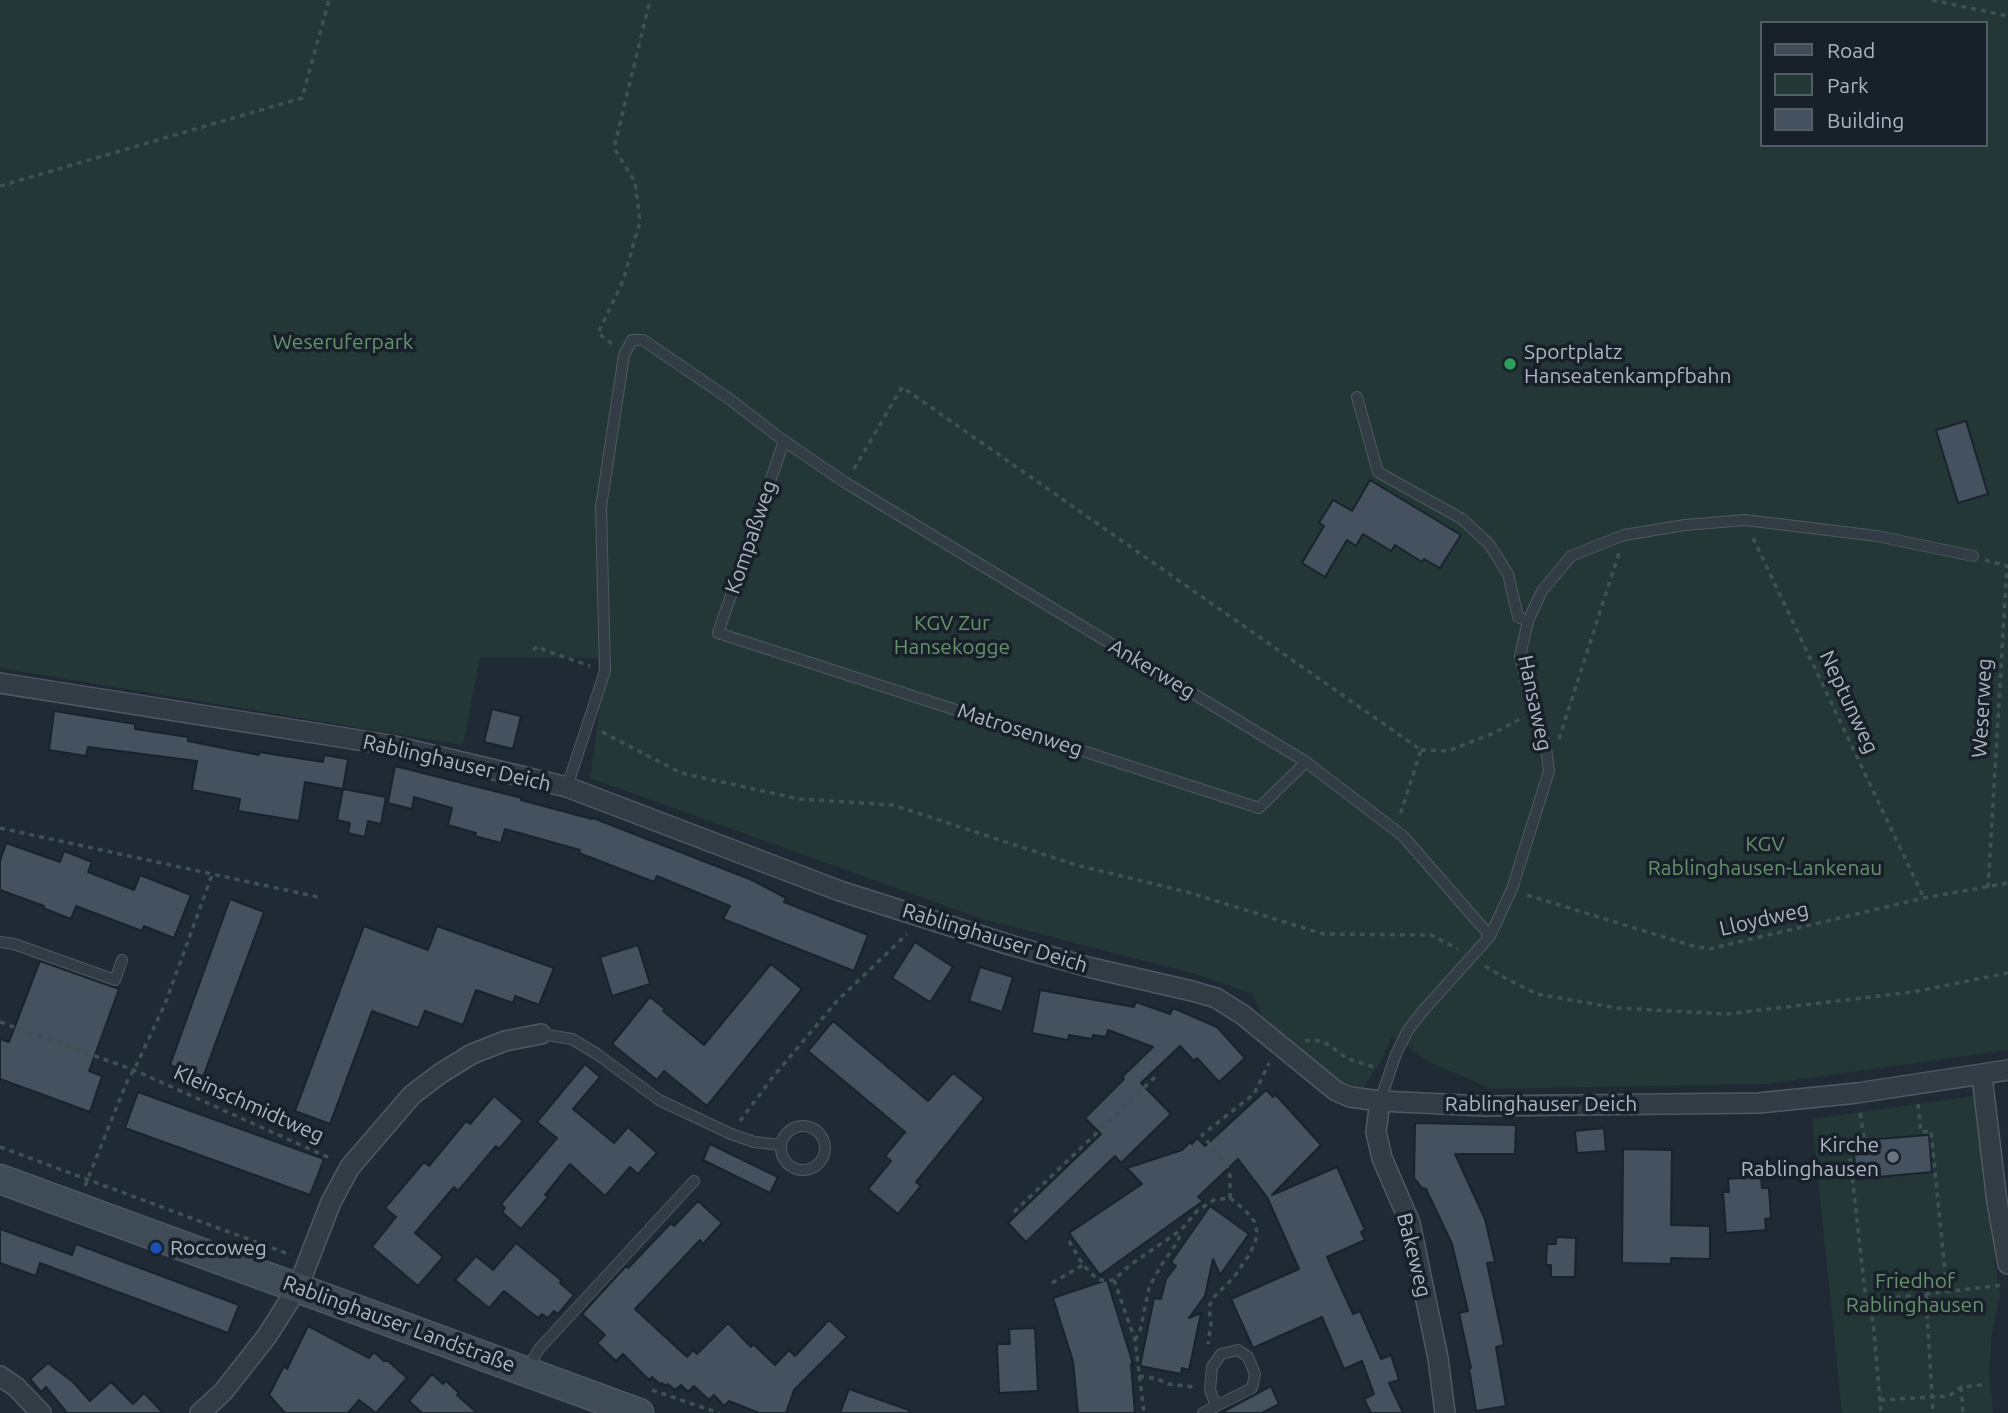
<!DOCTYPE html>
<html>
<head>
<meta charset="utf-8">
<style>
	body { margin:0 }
	#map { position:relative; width:2008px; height:1413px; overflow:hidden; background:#1f2a34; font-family:Ubuntu,sans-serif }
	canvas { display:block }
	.legend { position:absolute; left:1760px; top:21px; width:228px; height:126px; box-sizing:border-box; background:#182129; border:2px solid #535d66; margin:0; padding:9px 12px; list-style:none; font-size:21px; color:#acb6c2 }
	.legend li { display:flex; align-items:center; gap:14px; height:35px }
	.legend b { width:35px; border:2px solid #535d66 }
</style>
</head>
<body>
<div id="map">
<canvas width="2008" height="1413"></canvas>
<ul class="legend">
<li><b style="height:9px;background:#404b58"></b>Road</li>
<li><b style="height:19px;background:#223736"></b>Park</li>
<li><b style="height:19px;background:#45515e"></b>Building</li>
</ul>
</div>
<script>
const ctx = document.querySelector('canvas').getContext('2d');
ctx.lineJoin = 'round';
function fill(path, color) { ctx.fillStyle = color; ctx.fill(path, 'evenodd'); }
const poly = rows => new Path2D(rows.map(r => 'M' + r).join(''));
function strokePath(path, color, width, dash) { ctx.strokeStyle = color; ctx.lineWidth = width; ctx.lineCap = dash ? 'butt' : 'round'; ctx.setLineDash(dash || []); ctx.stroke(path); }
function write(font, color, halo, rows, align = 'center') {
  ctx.font = font + ' Ubuntu,sans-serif'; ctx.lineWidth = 7; ctx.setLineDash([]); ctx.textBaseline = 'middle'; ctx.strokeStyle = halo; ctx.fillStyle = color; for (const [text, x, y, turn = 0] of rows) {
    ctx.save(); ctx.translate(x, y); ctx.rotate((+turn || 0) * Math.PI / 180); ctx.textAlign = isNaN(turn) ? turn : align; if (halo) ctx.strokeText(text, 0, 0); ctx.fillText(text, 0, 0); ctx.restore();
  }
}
fill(poly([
	[0,0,2008,0,2008,1050,1767,1084,1492,1089,1431,1063,1392,1036,1381,1061,1363,1088,1334,1079,1294,1045,1261,1015,1253,994,1195,974,982,919,590,778,606,658,480,657,463,745,0,668],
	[1761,23,1985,23,1985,145,1761,145],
	[1973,1096,2000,1296,1992,1334,1989,1371,1993,1413,1842,1413,1812,1119]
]), '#223736');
const building = poly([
	[1966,421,1988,494,1958,503,1936,430,1966,421],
	[1370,480,1461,535,1440,568,1424,559,1422,562,1395,545,1391,551,1363,534,1356,546,1347,540,1325,577,1302,563,1324,526,1319,523,1333,500,1352,511,1370,480],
	[492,709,521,716,513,749,484,742,492,709],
	[54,711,135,724,135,729,188,737,188,741,259,755,259,752,323,762,324,755,348,759,343,789,386,797,381,824,368,821,365,837,348,833,350,823,337,820,343,789,305,782,299,821,238,811,240,799,192,790,197,761,88,747,86,756,49,750,54,711],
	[395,766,522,798,521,800,592,819,593,818,752,880,786,898,784,902,868,935,854,971,723,919,730,906,657,876,654,882,579,853,580,850,505,829,501,843,475,836,476,833,448,825,452,808,414,797,412,809,388,803,395,766],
	[6,843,60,862,64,851,92,862,88,872,134,890,140,875,191,895,174,938,144,926,142,931,76,906,71,919,43,908,44,906,0,890,0,861,6,843],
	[230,899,264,912,203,1077,170,1065,230,899],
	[364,926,428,950,437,926,554,968,539,1005,515,996,513,1003,476,990,463,1025,425,1011,418,1028,372,1011,330,1124,295,1111,364,926],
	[915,942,953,967,930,1002,892,978,915,942],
	[638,945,650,984,612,996,600,957,638,945],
	[40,961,119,989,89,1071,102,1076,90,1112,0,1079,0,1039,9,1042,40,961],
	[771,964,802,989,707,1106,664,1071,657,1080,612,1044,650,997,665,1009,663,1011,704,1045,771,964],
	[980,967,1013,977,1002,1012,969,1001,980,967],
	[1040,990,1134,1007,1136,1002,1170,1014,1173,1008,1217,1027,1245,1058,1219,1082,1197,1058,1194,1061,1180,1046,1141,1083,1171,1114,1121,1163,1115,1156,1026,1242,1008,1223,1101,1134,1085,1118,1124,1079,1122,1077,1153,1047,1108,1030,1106,1037,1093,1035,1092,1039,1069,1035,1068,1040,1032,1033,1040,990],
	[833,1021,928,1101,953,1073,984,1098,916,1182,921,1186,898,1214,868,1189,891,1161,885,1156,905,1132,808,1051,833,1021],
	[585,1064,600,1077,573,1109,614,1143,628,1127,657,1153,638,1174,630,1167,605,1196,570,1164,545,1195,548,1197,521,1229,502,1212,505,1208,501,1204,557,1138,537,1122,585,1064],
	[1266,1090,1273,1097,1276,1095,1321,1145,1272,1195,1337,1167,1365,1230,1361,1232,1365,1240,1327,1257,1353,1314,1360,1311,1381,1359,1391,1355,1399,1380,1389,1383,1403,1413,1371,1413,1364,1399,1374,1394,1362,1361,1344,1369,1322,1317,1253,1348,1231,1299,1299,1269,1267,1197,1238,1159,1198,1197,1203,1201,1100,1275,1069,1233,1142,1184,1127,1168,1182,1150,1190,1142,1192,1144,1197,1138,1205,1146,1266,1090],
	[138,1092,324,1159,310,1195,125,1128,138,1092],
	[494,1096,523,1121,499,1149,496,1146,458,1191,454,1187,415,1233,443,1257,418,1286,372,1247,396,1217,385,1208,424,1162,429,1166,466,1121,470,1124,494,1096],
	[1415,1123,1516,1125,1515,1154,1455,1154,1485,1219,1495,1262,1487,1263,1504,1345,1496,1347,1506,1406,1476,1411,1469,1368,1471,1368,1459,1313,1468,1311,1452,1244,1426,1189,1422,1188,1414,1178,1415,1123],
	[1604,1128,1606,1151,1577,1153,1575,1131,1604,1128],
	[1928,1135,1929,1135,1932,1172,1856,1179,1853,1141,1928,1135],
	[710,1144,778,1177,770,1193,703,1160,710,1144],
	[1623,1149,1672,1150,1671,1225,1710,1226,1710,1259,1671,1258,1671,1264,1622,1263,1623,1149],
	[1761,1176,1762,1188,1769,1188,1771,1218,1765,1219,1766,1230,1726,1233,1723,1192,1729,1192,1728,1179,1761,1176],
	[698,1201,722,1223,703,1244,700,1240,635,1309,687,1357,693,1350,697,1354,728,1323,751,1347,753,1344,775,1365,789,1350,795,1356,829,1320,847,1337,794,1390,786,1413,759,1413,729,1401,724,1406,714,1395,709,1400,694,1386,688,1392,681,1385,675,1390,668,1384,666,1386,662,1383,660,1384,652,1377,649,1380,623,1354,616,1361,597,1343,605,1335,582,1314,626,1266,628,1268,671,1223,674,1226,698,1201],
	[1210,1206,1249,1234,1220,1275,1213,1259,1205,1296,1189,1318,1201,1313,1189,1370,1182,1368,1181,1374,1140,1366,1154,1298,1161,1299,1166,1279,1176,1266,1171,1262,1210,1206],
	[0,1229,72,1255,76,1244,239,1305,228,1333,40,1263,36,1276,0,1263,0,1229],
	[1556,1237,1576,1238,1575,1277,1551,1277,1551,1265,1546,1265,1547,1244,1556,1244,1556,1237],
	[516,1243,561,1280,560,1283,574,1295,558,1314,554,1311,548,1318,542,1314,538,1318,504,1291,489,1308,455,1280,476,1256,493,1270,516,1243],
	[1107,1280,1133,1364,1131,1364,1135,1413,1078,1413,1073,1361,1053,1298,1107,1280],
	[308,1326,369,1358,374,1352,384,1361,388,1361,407,1378,376,1413,359,1400,348,1413,285,1413,269,1395,284,1366,287,1369,308,1326],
	[1035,1328,1038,1391,999,1393,997,1344,1010,1344,1009,1329,1035,1328],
	[48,1363,73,1382,90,1401,111,1382,133,1404,144,1393,163,1413,67,1413,46,1387,41,1392,30,1379,48,1363],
	[432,1374,443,1384,446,1381,459,1393,457,1395,477,1413,422,1413,409,1401,432,1374],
	[1271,1386,1279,1404,1262,1413,1221,1413,1271,1386],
	[849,1389,909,1410,909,1413,840,1413,849,1389]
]);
fill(building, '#45515e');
strokePath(building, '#1a232b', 2);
const lane = poly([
	[1357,397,1378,472,1462,519,1489,544,1508,574,1518,617,1528,621],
	[784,441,718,633,1259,808,1306,762],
	[567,787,605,671,601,507,624,355,632,340,643,340,728,398,784,441,846,483,1306,762,1403,836,1490,936],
	[0,942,14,944,115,980,122,960],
	[541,1034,572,1039,597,1054,659,1100,731,1134,754,1142,781,1145],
	[1380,1101,1396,1054,1408,1030,1422,1012,1490,936,1512,889,1549,771,1546,747,1531,704,1520,656,1528,621,1542,591,1571,556,1624,535,1685,525,1745,520,1877,536,1973,556],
	'781 1148a22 22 0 1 1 44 0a22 22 0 1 1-44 0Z',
	[1238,1350,1248,1357,1255,1374,1252,1388,1216,1406,1210,1390,1212,1367,1221,1354,1238,1350],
	[526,1371,539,1349,694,1181],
	[1203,1413,1216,1406]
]);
const street = poly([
	[0,683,390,745,567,787,840,891,1010,945,1092,968,1192,991,1216,998,1243,1015,1336,1091,1350,1097,1380,1101,1484,1106,1759,1103,1857,1093,2008,1070],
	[1982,1076,1997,1202,2008,1264],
	[1380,1101,1376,1132,1382,1158,1410,1223,1438,1358,1445,1413],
	[0,1376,16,1387,41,1413],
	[200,1413,223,1392,267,1336,298,1287,331,1202,350,1167,412,1095,441,1073,472,1054,505,1041,541,1034]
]);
const secondary = poly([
	[0,1179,639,1413]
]);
strokePath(lane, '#505963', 12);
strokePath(street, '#505963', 22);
strokePath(secondary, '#505963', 31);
strokePath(poly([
	[1932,0,2008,16],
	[0,186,302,98,329,0],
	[612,344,598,333,623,281,640,221,635,182,614,148,650,0],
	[854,469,902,387,1421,750,1400,815],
	[1753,538,1924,898],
	[1985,560,2007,566,1988,888],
	[533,650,539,646,544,650,590,666],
	[602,732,681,773,799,799,893,805,1076,865,1187,892,1324,934,1431,935,1458,949],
	[1559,739,1619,553],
	[1421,750,1448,751,1494,733,1520,719],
	[0,828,318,897],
	[1527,895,1693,946,1709,949,1924,898,2008,883],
	[1485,966,1503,977,1537,994,1617,1008,1727,1014,1913,992,2008,973],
	[0,1022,134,1070,332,1159],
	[1305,1041,1311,1040,1321,1041,1327,1044,1348,1059,1374,1067],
	[1918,1104,1921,1132,1931,1131,1947,1292],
	[1860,1113,1864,1138,1848,1140,1866,1301,1873,1321,1881,1413],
	[740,1121,772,1078,837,1001,907,934],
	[0,1147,291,1255],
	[85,1186,128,1079,134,1070,165,1004,212,875],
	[1230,1198,1230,1176,1226,1164,1202,1135,1254,1094,1269,1063],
	[1014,1212,1155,1077],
	[1069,1241,1083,1265,1097,1279,1106,1281,1114,1280,1130,1265,1181,1230,1197,1211,1214,1200,1230,1198,1244,1209,1254,1221,1257,1232,1255,1243,1249,1255,1234,1277,1213,1298,1209,1307,1211,1323,1208,1344],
	[1114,1280,1135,1340,1144,1413],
	[1052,1283,1083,1265],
	[1926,1294,1933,1413],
	[1866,1301,2003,1285],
	[1135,1340,1140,1331,1149,1288,1160,1267,1178,1241,1181,1231],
	[1139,1376,1158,1379,1168,1384,1195,1387],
	[1961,1387,1963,1413],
	[652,1390,719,1413],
	[1880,1400,1949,1396,1961,1387,1983,1385]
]), '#3e5253', 3.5, [5, 5]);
strokePath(lane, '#323c45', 10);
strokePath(street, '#323c45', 19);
strokePath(secondary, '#404b58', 28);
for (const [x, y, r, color] of [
	[1510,364,7,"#2e9e5b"],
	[1893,1157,7,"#6b7280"],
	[156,1248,7,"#1a4fb4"]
]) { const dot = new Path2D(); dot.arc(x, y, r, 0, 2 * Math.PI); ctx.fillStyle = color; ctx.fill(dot); strokePath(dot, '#182129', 2.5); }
write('21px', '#65916b', '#182129', [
	["Weseruferpark",343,342],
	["KGV Zur",952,623],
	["Hansekogge",952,647],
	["KGV",1765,844],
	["Rablinghausen-Lankenau",1765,868],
	["Friedhof",1915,1281],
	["Rablinghausen",1915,1305]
]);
write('21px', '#acb6c2', '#182129', [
	["Sportplatz",1524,352],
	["Hanseatenkampfbahn",1524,376],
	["Kirche",1879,1145,"right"],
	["Rablinghausen",1879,1169,"right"],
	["Roccoweg",170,1248]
], 'left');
write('21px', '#acb6c2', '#182129', [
	["Kompaßweg",751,537,-71],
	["Ankerweg",1152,669,31],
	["Neptunweg",1849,702,65],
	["Hansaweg",1535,703,78],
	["Weserweg",1982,708,-87],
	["Matrosenweg",1020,730,18],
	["Rablinghauser Deich",457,763,13],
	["Lloydweg",1764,919,-13],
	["Rablinghauser Deich",995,938,17],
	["Kleinschmidtweg",249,1104,24],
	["Rablinghauser Deich",1541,1104],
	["Bakeweg",1414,1255,76],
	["Rablinghauser Landstraße",399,1324,20]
]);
</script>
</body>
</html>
